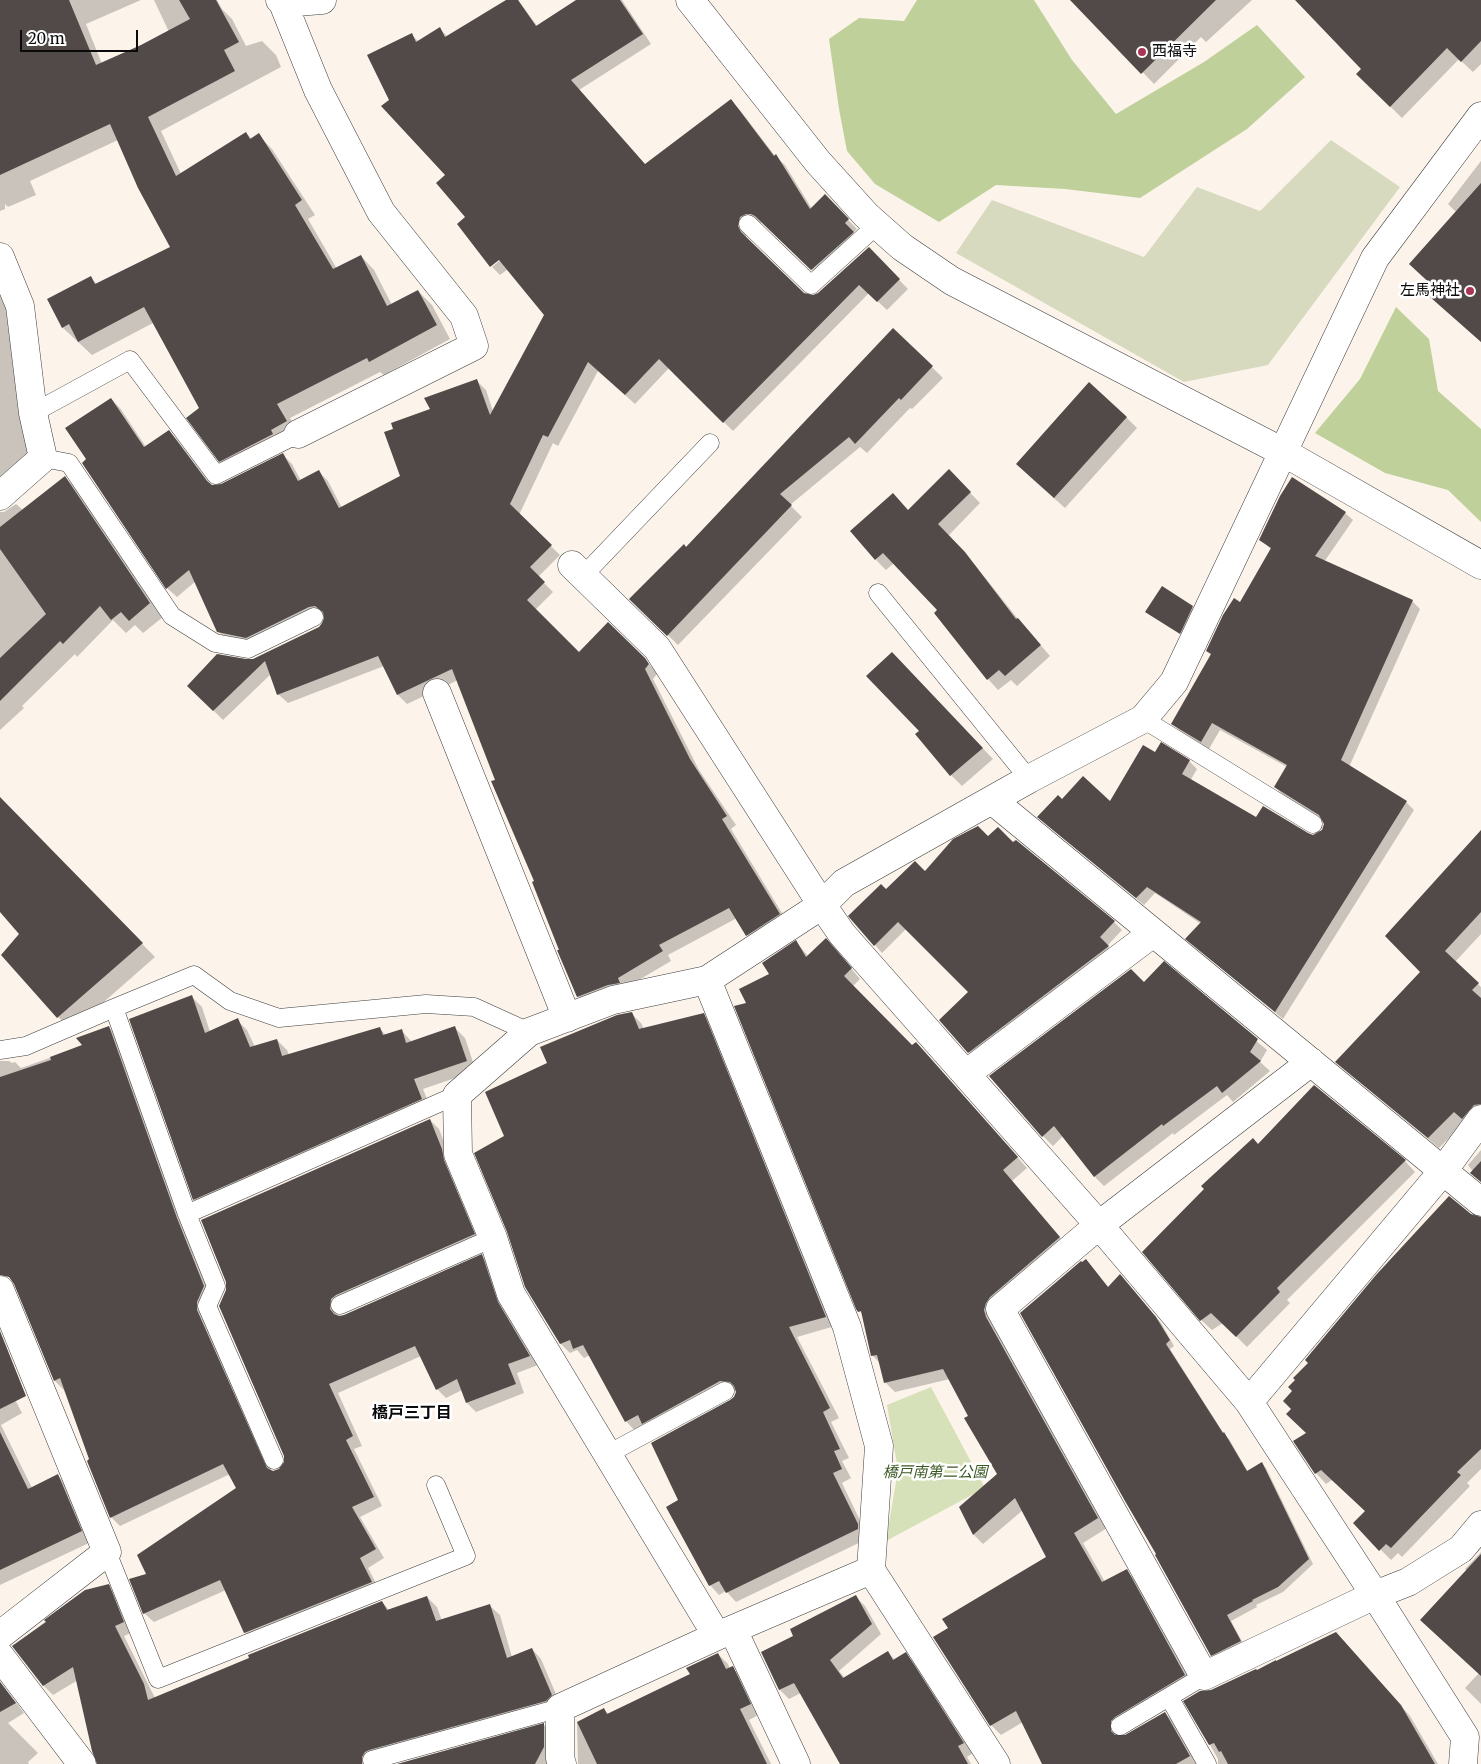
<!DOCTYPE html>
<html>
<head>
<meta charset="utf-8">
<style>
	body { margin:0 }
	#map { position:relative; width:1481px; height:1764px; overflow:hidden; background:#fcf4ea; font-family:Merriweather,serif }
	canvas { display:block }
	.scale { position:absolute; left:20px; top:30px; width:118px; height:22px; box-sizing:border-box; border:2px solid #0a0a0a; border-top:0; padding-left:6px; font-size:15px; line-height:18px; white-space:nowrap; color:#0a0a0a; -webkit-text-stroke:4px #fff; paint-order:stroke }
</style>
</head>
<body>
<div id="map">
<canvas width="1481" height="1764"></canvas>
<div class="scale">20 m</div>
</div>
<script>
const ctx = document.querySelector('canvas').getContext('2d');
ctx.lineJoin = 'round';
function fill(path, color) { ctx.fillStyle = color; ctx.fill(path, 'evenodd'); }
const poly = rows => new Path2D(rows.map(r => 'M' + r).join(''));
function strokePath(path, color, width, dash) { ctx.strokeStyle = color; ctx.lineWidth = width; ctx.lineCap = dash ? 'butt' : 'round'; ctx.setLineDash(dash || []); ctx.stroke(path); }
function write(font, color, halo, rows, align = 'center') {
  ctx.font = font + ' Merriweather,"Noto Sans JP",serif'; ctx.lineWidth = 5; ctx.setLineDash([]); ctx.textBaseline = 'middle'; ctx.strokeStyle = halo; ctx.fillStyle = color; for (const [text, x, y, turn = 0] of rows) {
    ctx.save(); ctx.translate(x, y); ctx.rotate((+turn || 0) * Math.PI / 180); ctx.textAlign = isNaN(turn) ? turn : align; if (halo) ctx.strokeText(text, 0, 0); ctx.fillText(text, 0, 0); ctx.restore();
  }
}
fill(poly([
	[931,1387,985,1488,886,1541,898,1470,887,1405]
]), '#d7e1b9');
fill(poly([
	[917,0,1034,0,1072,60,1116,114,1204,62,1257,25,1305,77,1247,129,1140,198,1065,189,996,185,939,222,875,184,847,151,839,109,829,39,859,18,904,21],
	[1396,307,1429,339,1438,391,1481,429,1481,522,1448,490,1385,473,1315,433,1360,379]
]), '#bfd09b');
fill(poly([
	[1331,140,1400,187,1268,365,1184,382,956,253,992,200,1144,257,1197,187,1260,211]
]), '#d8dabf');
fill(poly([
	[0,0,141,0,86,24,102,64,169,32,154,0,217,0,222,9,232,19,246,46,262,41,276,55,281,67,161,131,181,174,246,133,252,139,258,135,272,149,315,215,308,219,337,269,361,256,374,270,392,305,418,291,432,305,450,339,384,375,380,372,290,418,300,435,234,474,220,461,201,409,153,323,92,355,63,328,49,300,91,278,98,285,171,247,118,140,30,181,36,195,8,207,5,204,5,209,0,211],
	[508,0,518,0,538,27,578,0,622,0,651,44,579,90,645,165,731,101,740,110,775,156,785,165,812,209,825,196,857,229,853,233,862,242,821,279,762,223,754,223,749,226,746,237,749,241,807,296,819,294,869,249,908,289,887,310,869,293,733,431,669,368,635,404,598,371,558,446,553,443,519,515,560,555,538,577,553,592,535,610,579,653,608,624,654,669,657,674,653,679,699,770,736,825,731,829,788,923,757,944,747,935,737,918,668,955,671,961,627,987,587,1006,578,996,458,680,407,704,398,695,384,666,288,703,278,694,271,674,223,720,189,686,246,661,253,660,319,628,324,623,325,615,256,647,228,641,218,631,196,581,177,597,167,588,83,463,88,459,111,399,120,408,146,447,169,431,178,441,212,486,221,486,283,455,292,464,301,481,319,472,328,481,342,508,401,476,395,429,432,410,476,380,486,390,493,411,545,315,508,269,500,275,492,267,504,257,467,217,447,175,390,100,412,35,419,42,440,29,448,37],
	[1073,0,1252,0,1206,42,1201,37,1154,84],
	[1297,0,1481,0,1481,64,1473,72,1459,59,1402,118,1357,74,1363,69],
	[1481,161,1481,342,1438,289,1457,213,1448,204],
	[0,281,16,319,28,446,29,476,0,503],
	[894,330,943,378,912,409,910,408,867,453,860,447,790,505,802,517,678,645,631,599,686,548],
	[1126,417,1137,428,1065,508,1028,475],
	[949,471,980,503,948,536,975,565,1018,619,1050,656,1017,686,1011,680,998,690,988,679,939,610,894,563,886,570,876,560,909,511],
	[65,477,78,491,163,617,143,633,135,625,126,633,113,620,77,657,75,654,22,706,24,708,0,730,0,512,4,512,16,504,23,510],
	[1345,513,1353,520,1324,562,1412,601,1420,609,1349,767,1406,802,1414,810,1283,1019,1195,946,1201,924,1155,893,1144,905,1047,825,1062,800,1110,803,1155,754,1189,761,1197,769,1190,781,1256,819,1313,836,1323,831,1325,824,1322,819,1283,795,1275,787,1287,767,1220,730,1209,749,1180,731,1173,724,1212,655,1208,651,1240,603,1272,550,1260,539],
	[1192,607,1197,612,1185,636,1151,614,1151,616,1147,612],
	[903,665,993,759,962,786,951,775,921,731],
	[0,799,155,957,72,1030,58,1017,21,934,0,910],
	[988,838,1013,844,1114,922,1122,930,1107,946,1116,955,977,1060,969,1052,970,992,906,929,882,953,875,945,886,890,925,873],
	[1481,857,1481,934,1455,962,1481,987,1481,1119,1465,1122,1439,1148,1347,1072,1337,1062,1421,972],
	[796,942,809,957,836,950,860,979,852,987,912,1047,916,1043,926,1053,1027,1168,1012,1181,1069,1248,1000,1307,1107,1528,1083,1543,1105,1582,1127,1571,1136,1581,1194,1685,1121,1730,1119,1736,1125,1736,1165,1713,1175,1723,1198,1764,1044,1764,1023,1722,1001,1735,991,1725,949,1628,1047,1557,1023,1510,983,1544,974,1535,960,1507,998,1474,950,1379,895,1392,885,1382,880,1363,872,1355,863,1314,859,1311,748,1004],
	[1164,963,1267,1050,1260,1062,1270,1071,1233,1102,1227,1095,1174,1135,1173,1133,1104,1186,1095,1177,1063,1136,1053,1146,1043,1136,1144,984],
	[192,997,202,1007,210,1032,237,1020,247,1030,255,1047,277,1040,287,1050,289,1055,380,1029,386,1035,401,1030,412,1042,455,1028,465,1038,476,1071,423,1089,431,1109,204,1209,194,1199],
	[631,1013,641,1023,644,1029,703,1014,713,1024,835,1326,797,1337,839,1418,831,1422,849,1458,842,1461,851,1478,842,1483,867,1535,867,1539,736,1602,726,1591,719,1595,710,1585,679,1500,737,1391,730,1390,635,1431,626,1421,590,1355,584,1358,577,1350,570,1353,560,1343,506,1137,549,1064],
	[109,1027,118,1037,213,1296,206,1320,272,1472,283,1467,285,1456,220,1306,430,1120,439,1129,483,1244,340,1308,339,1317,345,1316,482,1256,491,1265,538,1365,517,1373,524,1393,476,1412,467,1403,462,1390,446,1398,437,1389,421,1356,338,1393,362,1446,354,1449,382,1506,360,1517,384,1558,368,1568,380,1591,254,1642,245,1633,226,1590,154,1622,144,1613,148,1575,238,1489,230,1474,120,1526,111,1517,64,1390,55,1381,15,1283,0,1212,0,1061,9,1061,12,1063,15,1062,21,1068,84,1046],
	[1258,1146,1405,1161,1415,1172,1287,1300,1290,1303,1247,1347,1223,1323,1212,1330,1201,1320],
	[1481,1150,1481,1182,1468,1165],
	[1470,1215,1481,1218,1481,1469,1467,1483,1470,1486,1402,1557,1398,1553,1391,1560,1354,1523,1366,1512,1332,1480,1326,1484,1316,1473,1308,1434],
	[1086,1261,1109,1288,1125,1281,1161,1323,1174,1346,1170,1349,1224,1434,1229,1439,1248,1472,1261,1463,1266,1468,1313,1564,1283,1592,1256,1605,1257,1607,1231,1621,1245,1647,1217,1660,1212,1655,1158,1555],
	[0,1370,22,1413,1,1425,32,1488,58,1476,68,1486,91,1542,0,1585],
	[1481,1552,1481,1704,1465,1688,1479,1673,1467,1571,1465,1569],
	[108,1586,118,1596,133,1632,124,1636,155,1698,382,1602,390,1611,427,1597,437,1607,442,1621,490,1606,500,1615,512,1657,532,1649,541,1659,561,1706,373,1764,98,1764,78,1680,53,1695,43,1685,13,1646,85,1592],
	[855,1596,865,1606,881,1634,839,1671,845,1678,888,1652,895,1660,905,1654,915,1664,973,1753,967,1757,971,1764,841,1764,801,1693,789,1699,780,1690,795,1636],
	[1346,1644,1410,1716,1438,1764,1218,1764,1218,1759,1185,1701,1257,1671],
	[718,1654,728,1664,730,1669,732,1668,742,1677,760,1714,749,1720,771,1764,578,1764,577,1723,604,1710,609,1714,691,1675],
	[0,1681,24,1713,8,1723,38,1753,28,1762,29,1764,0,1764],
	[544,1725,554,1734,554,1764,398,1764]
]), '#0003');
fill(poly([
	[0,0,69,0,96,65,141,45,190,19,179,0,216,0,239,42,224,50,235,71,148,117,176,176,246,132,250,139,259,133,302,200,295,205,333,269,361,255,387,306,418,290,437,325,369,362,367,358,277,404,287,421,271,430,273,434,219,462,186,418,199,408,144,307,78,342,69,324,62,328,47,299,91,276,95,284,170,247,138,188,110,124,0,175],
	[506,0,518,0,536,26,576,0,620,0,643,34,571,80,645,164,731,99,774,156,776,154,810,209,825,194,849,219,845,223,854,232,811,270,755,216,751,214,746,214,740,217,738,226,741,232,804,293,813,295,818,293,869,247,900,279,877,302,859,285,723,423,659,359,625,395,588,362,548,437,543,435,510,504,552,545,530,567,545,582,527,600,579,652,608,622,645,658,649,664,645,669,690,759,727,816,722,819,780,914,746,936,729,908,659,945,663,951,618,978,620,983,608,985,577,997,557,950,559,950,532,882,534,881,491,781,495,780,452,669,397,695,378,656,277,695,265,661,213,711,187,686,217,654,246,659,253,659,319,627,322,623,324,618,323,612,315,606,309,607,246,638,217,632,189,570,166,589,82,463,86,459,65,428,111,398,144,447,169,430,207,481,212,485,221,484,283,453,298,481,319,470,339,508,400,476,384,432,393,429,391,423,430,409,424,398,477,379,490,415,544,315,499,260,490,267,457,224,465,217,436,183,445,175,381,106,389,100,367,55,412,33,416,42,440,27,445,37],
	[1070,0,1216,0,1141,74],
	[1295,0,1481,0,1481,41,1461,62,1447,48,1390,107,1356,74,1361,69],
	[1481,183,1481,342,1430,297,1436,289,1409,264],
	[893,328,933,366,901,400,899,398,855,444,849,437,780,494,792,505,667,636,629,599,684,544,686,547],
	[1089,382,1127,417,1054,498,1016,464],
	[949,469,971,492,938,524,965,552,1016,619,1018,618,1041,645,1005,676,999,670,987,680,934,613,937,610,883,553,875,560,850,531,893,493,908,510],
	[65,476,150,603,129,621,121,612,111,620,100,606,63,644,60,641,0,701,0,658,46,614,0,549,0,527],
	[1292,477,1346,512,1315,556,1413,600,1341,760,1407,801,1275,1012,1185,939,1201,922,1147,887,1136,898,1037,817,1058,795,1062,799,1083,776,1110,801,1143,745,1155,752,1161,742,1190,760,1182,774,1256,817,1263,806,1308,833,1313,835,1322,830,1324,824,1319,815,1274,787,1287,765,1212,723,1201,742,1171,724,1211,654,1206,651,1223,615,1234,598,1240,602,1271,548,1259,540,1280,496],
	[1162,586,1193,606,1180,634,1145,612],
	[892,652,983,748,950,776,915,734,919,731,866,676],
	[0,797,143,943,57,1018,1,955,19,934,0,912],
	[978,826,988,836,998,827,1013,842,1016,840,1115,921,1100,937,1109,946,968,1053,939,1020,968,992,898,922,874,946,848,916,881,884,886,889,915,861,925,871,953,839],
	[1481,830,1481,912,1445,951,1479,983,1472,990,1481,998,1481,1104,1474,1105,1462,1119,1454,1112,1428,1138,1335,1062,1420,972,1385,936],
	[826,938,852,968,844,976,912,1045,916,1042,1018,1157,1003,1170,1060,1237,990,1297,986,1303,984,1310,986,1317,1098,1518,1074,1533,1102,1582,1127,1569,1185,1675,1115,1717,1111,1721,1111,1731,1115,1735,1125,1735,1165,1712,1190,1756,1176,1764,1042,1764,1016,1711,990,1726,933,1637,948,1628,942,1619,1046,1557,1015,1498,973,1535,959,1507,997,1474,964,1418,968,1416,943,1369,884,1383,877,1355,871,1356,861,1311,858,1312,856,1309,734,1006,746,1003,739,989,769,974,762,963,796,940,806,957],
	[1164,961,1258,1039,1250,1052,1261,1061,1222,1093,1217,1086,1163,1126,1162,1124,1094,1177,1054,1126,1042,1137,989,1076,1131,969,1144,982],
	[192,995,205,1033,238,1018,250,1047,277,1039,282,1056,380,1027,383,1035,402,1029,406,1043,455,1026,467,1061,414,1079,422,1099,193,1200,129,1019],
	[632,1012,639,1029,704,1013,826,1317,789,1327,830,1408,823,1412,840,1449,834,1451,842,1469,833,1473,858,1524,858,1529,726,1593,719,1581,709,1586,666,1507,678,1500,651,1443,730,1400,734,1397,736,1392,734,1386,730,1382,720,1381,642,1424,638,1415,625,1422,583,1345,573,1349,570,1340,560,1344,525,1287,507,1232,474,1153,504,1136,485,1092,547,1063,540,1047,617,1015],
	[109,1026,177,1218,204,1286,197,1302,197,1310,267,1468,273,1471,279,1469,284,1462,284,1456,219,1306,226,1290,226,1282,201,1220,430,1119,442,1149,444,1160,475,1234,336,1295,331,1299,330,1309,334,1314,339,1316,344,1315,482,1254,498,1302,530,1356,508,1364,516,1384,466,1403,457,1379,436,1390,415,1346,329,1384,353,1436,346,1440,374,1497,352,1507,376,1549,360,1558,372,1582,244,1633,220,1580,143,1614,129,1579,146,1574,137,1555,236,1488,223,1464,110,1518,87,1461,89,1459,60,1378,54,1381,14,1284,9,1277,0,1275,0,1077,51,1060,50,1057,82,1045,76,1038],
	[1314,1085,1406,1160,1277,1288,1280,1292,1236,1337,1211,1313,1200,1321,1142,1252,1204,1189,1201,1186,1253,1138,1258,1144],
	[1481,1161,1481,1182,1470,1173],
	[1449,1196,1471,1214,1481,1217,1481,1449,1457,1472,1461,1475,1391,1548,1386,1544,1379,1551,1353,1523,1365,1511,1321,1470,1315,1474,1293,1441,1306,1433,1286,1414,1291,1409,1283,1401,1292,1391,1288,1387,1295,1380,1293,1378,1308,1363,1305,1360,1376,1275],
	[1086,1259,1108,1287,1120,1274,1156,1317,1170,1340,1166,1344,1223,1433,1224,1432,1247,1471,1262,1462,1309,1559,1278,1587,1252,1600,1253,1601,1227,1615,1241,1641,1211,1656,1155,1555,1156,1554,1125,1501,1020,1313,1081,1261,1082,1262],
	[0,1331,26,1396,0,1409],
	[0,1432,28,1489,58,1474,82,1531,0,1570],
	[1481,1554,1481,1676,1420,1620],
	[109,1584,124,1622,115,1626,144,1684,148,1700,249,1658,248,1655,382,1601,387,1610,427,1596,436,1621,490,1604,507,1658,532,1648,552,1695,546,1701,369,1750,365,1752,362,1757,362,1764,97,1764,92,1751,73,1667,43,1686,12,1646,46,1622,44,1620,85,1590],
	[856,1595,872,1624,830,1660,843,1678,888,1651,893,1660,906,1652,964,1743,958,1746,968,1764,840,1764,794,1683,779,1690,761,1652,793,1636,790,1629],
	[1336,1632,1401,1705,1435,1764,1228,1764,1221,1751,1219,1752,1214,1743,1209,1745,1183,1701,1200,1691,1211,1690,1256,1669,1257,1670,1276,1660,1276,1661],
	[718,1653,726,1669,733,1666,751,1704,740,1709,767,1764,597,1764,577,1722,604,1708,607,1714,690,1674,686,1668],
	[0,1682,16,1703,0,1712],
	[544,1723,544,1747,535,1764,397,1764]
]), '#514a48');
const service = poly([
	[748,224,811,285,877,225],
	[33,413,130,360,216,475,298,434],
	[43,458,69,463,172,616,215,643,248,649,314,617],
	[583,576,710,443],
	[878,593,1029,779],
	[1143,719,1313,824],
	[114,1008,194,975,230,1001,279,1018,426,1004,474,1007,529,1032],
	[0,1050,26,1046,114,1008,187,1214,216,1286,207,1306,274,1460],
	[187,1214,457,1095],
	[340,1305,493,1238],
	[608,1454,725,1391],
	[107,1552,158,1679,466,1556,436,1485],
	[1169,1697,1207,1764],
	[1120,1726,1204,1676],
	[372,1760,560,1708]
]);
const minor = poly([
	[280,0,283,3,322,0],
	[690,0,818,162,866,215,902,247,952,281,1283,452,1481,565],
	[283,3,318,90,381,212,464,316,474,346,298,434],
	[0,257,20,306,33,413,43,458,0,496],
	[572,565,657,648,822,905,707,980,847,1327,879,1446,871,1570,996,1764],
	[437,693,567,1018],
	[992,800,1481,1202],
	[707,980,613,1000,529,1032,457,1095,458,1154,493,1238,511,1294,717,1636],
	[1311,1062,1099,1225,1000,1309,1204,1676,1375,1595,1249,1402,1099,1225,842,934,822,905,844,883,1029,779,1143,719,1174,682,1375,258,1481,116],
	[966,1074,1153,933],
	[0,1290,107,1552,0,1635],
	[1249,1402,1443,1171,1481,1119],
	[733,1630,796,1764],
	[0,1656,82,1764],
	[562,1764,560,1758,560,1708,717,1636,871,1570],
	[1463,1764,1465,1737,1375,1595,1408,1582,1461,1549,1481,1525]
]);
strokePath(service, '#3d3d3d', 19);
strokePath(minor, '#3d3d3d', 29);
strokePath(service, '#fff', 18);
strokePath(minor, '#fff', 28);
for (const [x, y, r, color] of [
	[1142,52,5,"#a73656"],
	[1470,291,5,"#a73656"]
]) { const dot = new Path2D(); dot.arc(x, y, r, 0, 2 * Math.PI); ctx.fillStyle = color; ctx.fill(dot); strokePath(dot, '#fff', 2); }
write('15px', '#0a0a0a', '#fff', [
	["西福寺",1152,52],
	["左馬神社",1460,291,"right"]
], 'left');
write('italic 15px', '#3b5824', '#fff', [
	["橋戸南第二公園",935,1473]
]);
write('bold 16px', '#0a0a0a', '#fff', [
	["橋戸三丁目",412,1413]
]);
</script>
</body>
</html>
